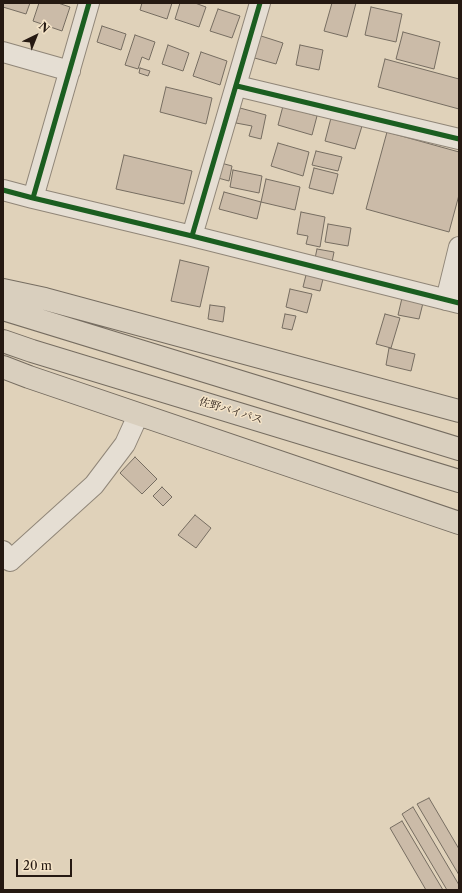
<!DOCTYPE html>
<html>
<head>
<meta charset="utf-8">
<style>
	body { margin:0 }
	#map { position:relative; width:462px; height:893px; overflow:hidden; background:#e0d2ba; font-family:"Libre Caslon Text",serif }
	canvas { display:block }
	.frame { position:absolute; inset:0; border:4px solid #251912; pointer-events:none }
	.north { position:absolute; left:16px; top:16px; width:40px; height:40px; -webkit-text-stroke:3px #f5e4c8; paint-order:stroke; rotate:43deg; font-size:11px; font-weight:700; line-height:16px; text-align:center; color:#251912 }
	.north::after { content:''; display:block; margin:auto; width:14px; height:18px; background:#251912; clip-path:polygon(50% 0,100% 100%,50% 72%,0 100%) }
	.scale { position:absolute; left:16px; top:859px; width:56px; height:18px; box-sizing:border-box; border:2px solid #251912; border-top:0; padding-left:5px; font-size:12px; line-height:14px; white-space:nowrap; color:#251912; -webkit-text-stroke:3px #f5e4c8; paint-order:stroke }
</style>
</head>
<body>
<div id="map">
<canvas width="462" height="893"></canvas>
<div class="frame"></div>
<div class="north">N</div>
<div class="scale">20 m</div>
</div>
<script>
const ctx = document.querySelector('canvas').getContext('2d');
ctx.lineJoin = 'round';
function fill(path, color) { ctx.fillStyle = color; ctx.fill(path, 'evenodd'); }
const poly = rows => new Path2D(rows.map(r => 'M' + r).join(''));
function strokePath(path, color, width, dash) { ctx.strokeStyle = color; ctx.lineWidth = width; ctx.lineCap = dash ? 'butt' : 'round'; ctx.setLineDash(dash || []); ctx.stroke(path); }
function write(font, color, halo, rows, align = 'center') {
  ctx.font = font + ' "Libre Caslon Text","Noto Serif JP",serif'; ctx.lineWidth = 3; ctx.setLineDash([]); ctx.textBaseline = 'middle'; ctx.strokeStyle = halo; ctx.fillStyle = color; for (const [text, x, y, turn = 0] of rows) {
    ctx.save(); ctx.translate(x, y); ctx.rotate((+turn || 0) * Math.PI / 180); ctx.textAlign = isNaN(turn) ? turn : align; if (halo) ctx.strokeText(text, 0, 0); ctx.fillText(text, 0, 0); ctx.restore();
  }
}
const building = poly([
	[3,3,30,3,26,14,3,7,3,3],
	[39,3,58,3,70,7,62,31,33,21,39,3],
	[142,3,172,3,167,19,140,10,142,3],
	[180,3,195,3,206,7,199,27,175,19,180,3],
	[332,3,356,3,347,37,324,31,332,3],
	[371,7,402,14,396,42,365,35,371,7],
	[218,9,240,16,232,38,210,31,218,9],
	[102,26,126,34,121,50,97,42,102,26],
	[403,32,440,42,434,69,396,59,403,32],
	[135,35,155,42,149,60,142,57,138,69,125,65,135,35],
	[258,35,283,43,276,64,251,57,258,35],
	[168,45,189,53,183,71,162,64,168,45],
	[300,45,323,50,319,70,296,65,300,45],
	[201,52,227,61,220,85,193,76,201,52],
	[385,59,459,79,459,109,378,87,385,59],
	[140,68,150,71,148,76,139,73,140,68],
	[166,87,212,98,206,124,160,112,166,87],
	[283,106,317,116,312,135,278,125,283,106],
	[240,108,266,115,261,139,249,136,252,126,236,123,240,108],
	[331,118,362,126,355,149,325,141,331,118],
	[387,132,459,152,459,195,449,232,366,209,387,132],
	[278,143,309,152,303,176,271,166,278,143],
	[316,151,342,157,338,171,312,165,316,151],
	[124,155,192,171,184,204,116,189,124,155],
	[221,163,232,166,229,181,218,178,221,163],
	[314,168,338,174,333,194,309,188,314,168],
	[233,170,262,176,259,193,230,187,233,170],
	[266,179,300,187,295,210,261,202,266,179],
	[224,192,261,202,257,219,219,209,224,192],
	[301,212,325,217,320,247,306,244,308,236,297,234,301,212],
	[328,224,351,228,348,246,325,242,328,224],
	[317,249,334,252,331,267,314,263,317,249],
	[180,260,209,267,200,307,171,301,180,260],
	[307,271,324,275,320,291,303,287,307,271],
	[290,289,312,294,307,313,286,307,290,289],
	[402,298,423,303,419,319,398,315,402,298],
	[210,305,225,307,223,322,208,319,210,305],
	[285,314,296,316,292,330,282,328,285,314],
	[385,314,400,318,391,348,376,344,385,314],
	[389,348,415,354,411,371,386,365,389,348],
	[135,457,157,479,142,494,120,473,135,457],
	[162,487,172,497,163,506,153,496,162,487],
	[195,515,211,528,196,548,178,535,195,515],
	[429,798,459,849,459,875,417,804,429,798],
	[413,807,459,885,459,890,447,890,402,814,413,807],
	[402,821,443,890,426,890,390,828,402,821]
]);
fill(building, '#cbbba8');
strokePath(building, '#766d61', 1);
const minor = poly([
	[3,52,70,71],
	[237,86,459,139],
	[3,190,33,198,192,236,459,303],
	[33,198,89,3],
	[192,236,260,3],
	[446,300,459,247],
	[3,551,10,561,94,485,125,444,135,422,137,414]
]);
const highway = poly([
	[3,290,45,299,459,411],
	[3,309,459,449],
	[3,341,32,351,459,481],
	[3,367,29,377,459,523]
]);
strokePath(minor, '#908678', 22);
strokePath(highway, '#766d61', 24);
strokePath(minor, '#e5ded3', 20);
strokePath(highway, '#d9cfbe', 22);
strokePath(poly([
	[237,86,459,139],
	[3,190,33,198,192,236,459,303],
	[33,198,89,3],
	[192,236,260,3]
]), '#1b5e20', 5);
write('11px', '#251912', '#f5e4c8', [
	["佐野バイパス",231,411,17]
]);
</script>
</body>
</html>
